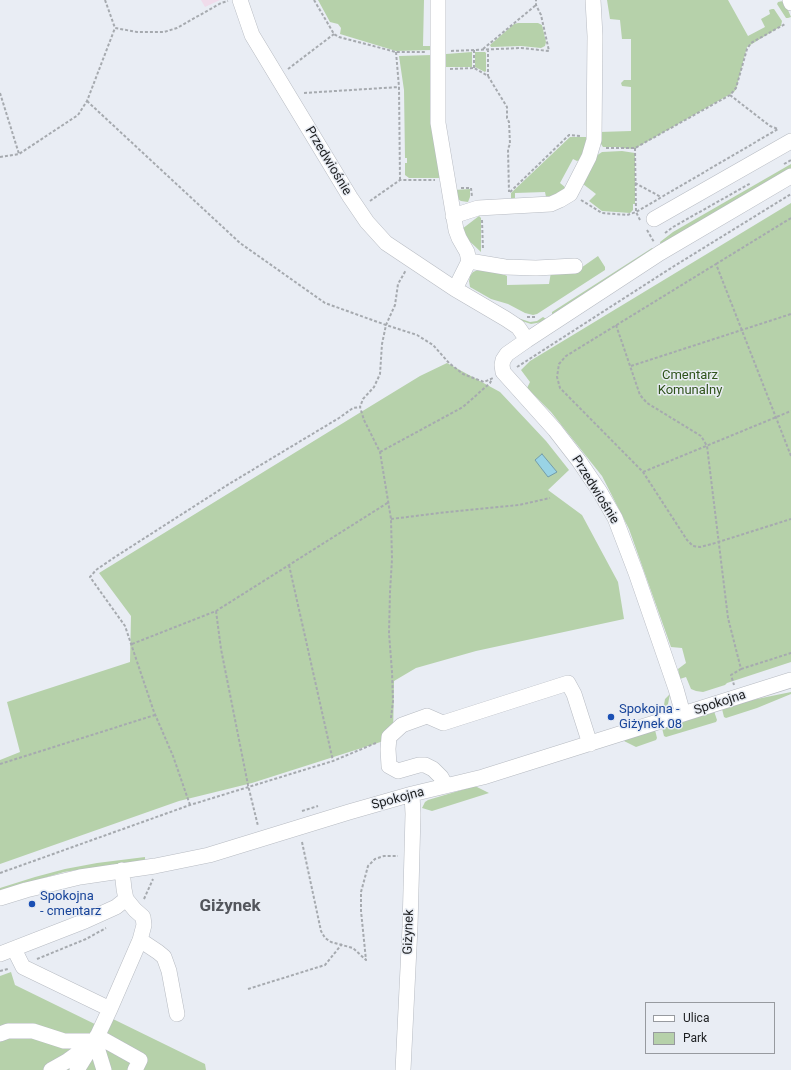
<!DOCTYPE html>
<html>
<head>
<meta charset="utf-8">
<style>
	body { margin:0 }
	#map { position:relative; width:791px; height:1070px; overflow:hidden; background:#e9edf4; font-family:Roboto,sans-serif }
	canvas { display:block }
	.legend { position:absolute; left:645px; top:1002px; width:130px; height:52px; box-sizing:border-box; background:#e9edf4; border:1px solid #979a9f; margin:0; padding:5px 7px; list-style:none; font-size:12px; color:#1c1e20 }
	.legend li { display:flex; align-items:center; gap:8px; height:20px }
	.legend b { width:20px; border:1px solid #979a9f }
</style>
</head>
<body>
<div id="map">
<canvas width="791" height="1070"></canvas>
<ul class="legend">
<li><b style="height:5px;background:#fff"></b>Ulica</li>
<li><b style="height:11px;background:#b6d1aa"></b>Park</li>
</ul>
</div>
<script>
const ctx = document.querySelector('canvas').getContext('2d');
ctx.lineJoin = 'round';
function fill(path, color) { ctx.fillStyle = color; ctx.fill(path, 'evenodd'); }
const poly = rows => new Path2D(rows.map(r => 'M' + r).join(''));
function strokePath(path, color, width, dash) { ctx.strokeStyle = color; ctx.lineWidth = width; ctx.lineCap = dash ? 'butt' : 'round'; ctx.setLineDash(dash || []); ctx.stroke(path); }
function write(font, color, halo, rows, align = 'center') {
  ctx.font = font + ' Roboto,sans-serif'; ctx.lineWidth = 3; ctx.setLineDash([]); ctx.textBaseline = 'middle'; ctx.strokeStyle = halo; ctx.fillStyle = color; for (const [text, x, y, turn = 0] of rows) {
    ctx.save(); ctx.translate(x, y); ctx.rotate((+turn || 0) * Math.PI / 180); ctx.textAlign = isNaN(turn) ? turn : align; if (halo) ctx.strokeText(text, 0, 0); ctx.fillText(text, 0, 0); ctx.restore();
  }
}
fill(poly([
	[201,0,220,0,205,7]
]), '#f0dceb');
fill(poly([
	[318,0,424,0,423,46,430,46,432,48,431,50,396,51,340,34,341,28,338,24,330,22],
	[607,0,728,0,748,36,765,27,761,19,770,14,769,10,772,9,774,9,782,21,781,26,747,47,736,89,734,92,634,149,621,148,620,147,603,147,599,141,599,132,631,131,631,87,622,86,621,83,624,80,631,80,631,39,622,39,620,20,610,19],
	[783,1,785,3,791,17,788,18,786,18,777,4,778,2],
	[518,23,538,23,542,25,546,42,545,46,541,48,521,46,491,47,490,45,514,24],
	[472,52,472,67,446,67,446,54],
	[475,52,485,52,486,53,486,71,485,72,475,67],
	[432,55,441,175,439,178,409,178,405,175,405,163,407,163,407,158,405,158,404,90,399,56],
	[570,137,588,137,582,159,577,161,573,159,560,183,566,188,561,195,546,197,545,192,515,193,515,198,511,202,511,193],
	[622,151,635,153,635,204,633,204,633,210,630,213,602,211,589,201,596,194,583,184,596,156,602,152],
	[791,164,791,169,661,246,660,242,673,232],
	[470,189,470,197,468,202,461,201,456,198,454,190],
	[791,203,791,662,727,683,725,685,703,692,696,691,691,689,686,677,680,679,678,669,686,663,682,648,671,647,629,529,602,476,551,412,527,388,530,382,521,370,530,361],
	[479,216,481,218,481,252,465,237,462,229],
	[652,248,654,250,552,315,552,312],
	[598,256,605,267,605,270,537,314,533,315,525,313,508,304,491,299,470,287,469,281,470,276,473,272,480,269,491,268,507,276,507,285,549,284,551,272,578,270],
	[543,317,546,319,542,322,531,324,522,321,518,318,530,322,537,321],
	[447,363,500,392,546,441,569,470,548,490,582,515,618,582,624,619,476,651,416,668,394,681,393,738,252,783,179,801,0,864,0,760,20,752,7,702,130,662,131,616,99,573,361,412,420,376],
	[791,692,791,694,757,708,726,718,724,717,722,709,752,700],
	[670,694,668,704,666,707,657,714,658,710,664,705,665,699],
	[714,711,717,720,716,722,666,737,664,736,662,728],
	[655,730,657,738,656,740,636,747,624,741,625,740],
	[475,786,489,793,432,811,422,808,425,802,428,800],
	[145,857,145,860,64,872,0,891,0,888,35,877,65,869,97,863],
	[11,972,15,985,107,1030,113,1019,205,1064,206,1070,0,1070,0,976]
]), '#b6d1aa');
const water = poly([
	[542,454,557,472,548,477,535,460,542,454]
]);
fill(water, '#99d3e5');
strokePath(water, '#749daa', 1);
const minor = poly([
	[240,0,252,35,350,197,367,222,386,243,455,289,506,319,518,327,527,340],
	[438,0,438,123,456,230,459,238,467,252,469,261,455,289],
	[790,0,791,3],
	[453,216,478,208,551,204,560,200,570,194,589,157,594,140,595,36,593,0],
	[654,219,791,141],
	[469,261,505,267,536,268,575,266],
	[683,714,676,689,636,573,615,518,600,492,579,461,555,430,503,372,502,365,503,360,507,354,527,340,660,253,791,176],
	[446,786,441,777,433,769,425,765,419,765,398,771,389,766,388,749,389,737,402,725,427,716,443,723,568,683,574,694,590,744],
	[0,898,26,890,80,877,155,866,209,855,349,812,412,794,483,777,791,680],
	[140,940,158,952,164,957,169,971,177,1014],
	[14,949,23,967,110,1009,140,940,144,925,143,917,135,910,126,899,124,889,122,870],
	[0,954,85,921,116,907,126,899],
	[0,1034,8,1031,33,1031,64,1041,95,1041],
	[97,1036,140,1060,135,1070],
	[95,1041,104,1070],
	[51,1070,67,1061,89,1045],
	[77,1070,95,1041,110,1009],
	[403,1070,410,927,413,814,412,794]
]);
strokePath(minor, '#b7bbc2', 16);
strokePath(poly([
	[105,0,115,28,137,32,164,32,177,28,221,3,228,1],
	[314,0,334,34,339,37,396,52,425,52],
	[483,49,536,5],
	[488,49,488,76],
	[474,50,474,68],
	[451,51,521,48,549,51,541,15,536,5,536,0],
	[396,52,399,87,400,180],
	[288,69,334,34],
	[450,69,474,68,488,76,507,107,507,118,509,122,510,144,508,149,509,192],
	[0,93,19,154],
	[304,93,399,87],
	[730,95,770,126,778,129],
	[87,101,240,243,325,303,386,325,417,335,433,345,449,363,463,374,484,382,493,378],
	[606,148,635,148,730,95,736,88,747,49,751,43,785,24],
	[635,148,636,212,640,220],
	[0,157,19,154,78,115,87,101,115,28],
	[784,164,791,160],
	[635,183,661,197],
	[461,188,471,188,472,197],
	[510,192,569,135,581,136],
	[581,200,602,213,627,215,636,212,778,129],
	[370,201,400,180,435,180],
	[482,220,483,250],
	[647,230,654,242],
	[665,233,673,227,751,183],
	[716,264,791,218],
	[527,317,536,317],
	[616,325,640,395,647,403,701,436,707,446,728,618,741,669,731,675,734,685],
	[631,366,791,314],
	[517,367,671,268,791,194],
	[380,452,463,407,490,383,492,379],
	[791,456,716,264,566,356,559,364,557,377,560,388,643,472,687,540,693,546,700,547,712,544,791,519],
	[643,472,791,411],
	[391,519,439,513,519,505,550,498],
	[289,565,333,761],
	[216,611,221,649,248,785,258,826],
	[132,644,216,611,389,502],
	[741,669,791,653],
	[391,718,393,701,392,672,389,633,390,592,392,559,391,519,380,452,364,420,360,407,363,399,374,387,380,374,382,344,386,325,395,305,398,284,406,270],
	[0,764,155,715],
	[190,805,173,756,154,712,125,626,90,577,96,570,115,557,229,484,339,418,353,408,360,407],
	[302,811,318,806],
	[302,842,321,931,325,938,331,942,353,948,366,960,361,911,361,892,368,866,375,859,384,856,398,856],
	[0,873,190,805,333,761,376,743],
	[144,899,153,879],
	[37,959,86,939,106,928],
	[0,971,8,969],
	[248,989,325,965,342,944]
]), '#a6aaaf', 2, [3, 2]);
strokePath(minor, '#fff', 15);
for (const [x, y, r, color] of [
	[611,717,4,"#1a4fb4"],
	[32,904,4,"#1a4fb4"]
]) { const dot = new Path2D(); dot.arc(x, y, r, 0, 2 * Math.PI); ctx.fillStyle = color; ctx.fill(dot); strokePath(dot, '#e9edf4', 1.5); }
write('13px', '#1c1e20', '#e9edf4', [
	["Przedwiośnie",328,161,59],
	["Przedwiośnie",595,490,58],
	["Spokojna",720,703,-18],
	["Spokojna",398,799,-15],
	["Giżynek",409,932,-88]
]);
write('13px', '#2f531b', '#e9edf4', [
	["Cmentarz",690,376],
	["Komunalny",690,391]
]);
write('13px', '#164399', '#e9edf4', [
	["Spokojna -",619,710],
	["Giżynek 08",619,725],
	["Spokojna",40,897],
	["- cmentarz",40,912]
], 'left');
write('bold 17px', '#53565c', '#e9edf4', [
	["Giżynek",230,907]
]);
</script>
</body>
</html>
